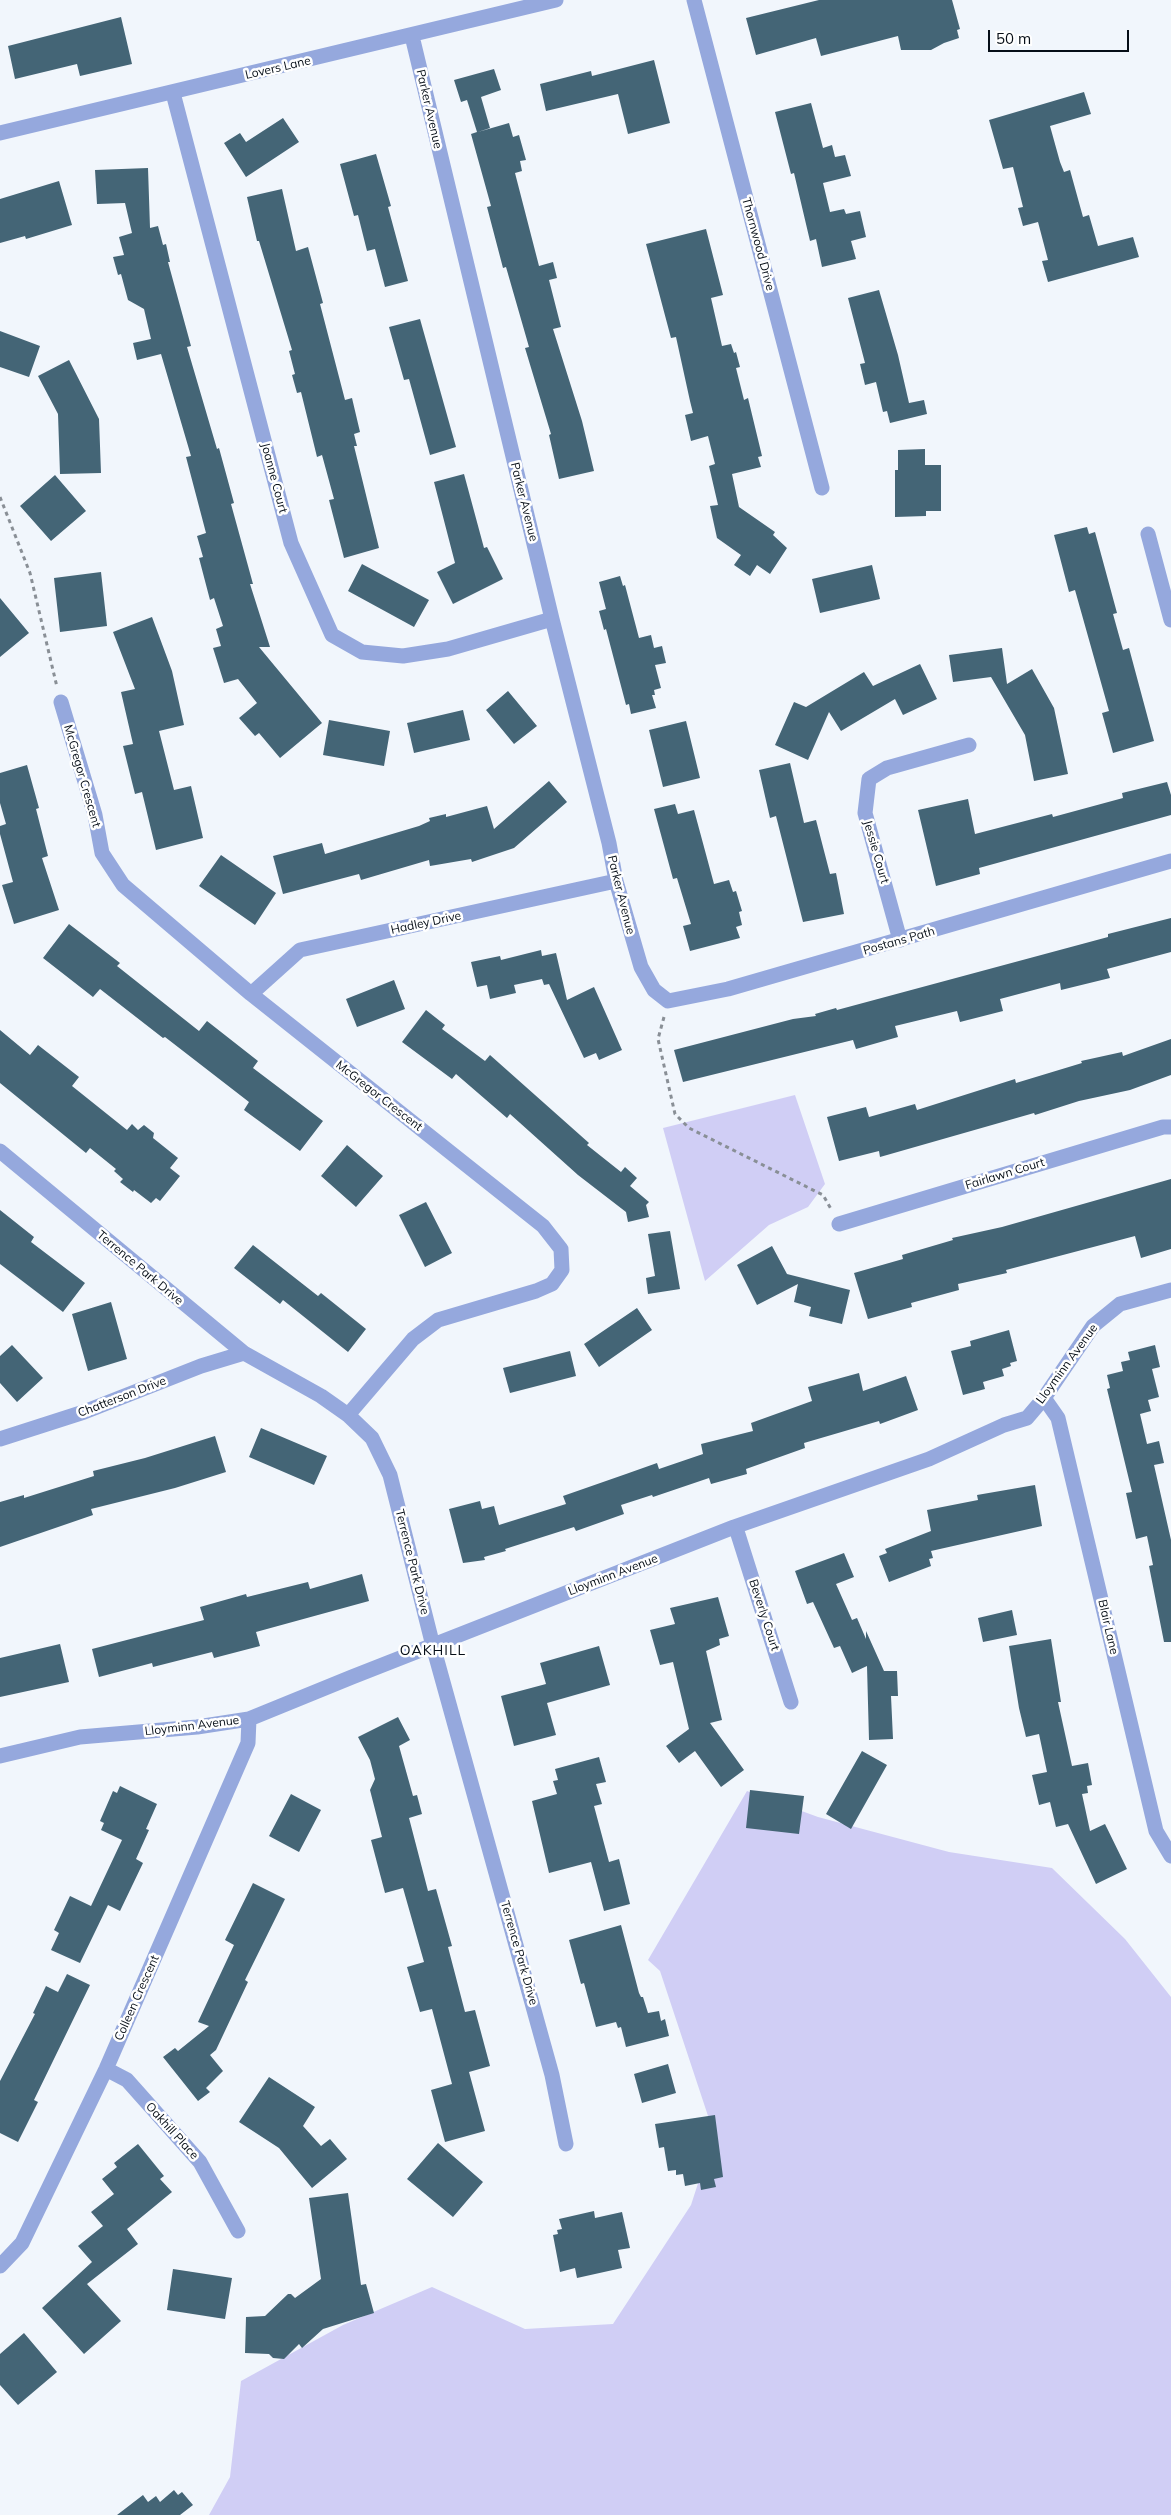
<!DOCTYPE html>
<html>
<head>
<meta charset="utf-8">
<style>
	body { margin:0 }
	#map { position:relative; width:1171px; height:2515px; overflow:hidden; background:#f1f6fc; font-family:Mulish,sans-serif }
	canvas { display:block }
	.scale { position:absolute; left:988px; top:30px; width:141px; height:22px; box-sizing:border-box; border:2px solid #060e17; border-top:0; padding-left:6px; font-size:15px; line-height:18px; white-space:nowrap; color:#060e17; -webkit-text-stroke:4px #fff; paint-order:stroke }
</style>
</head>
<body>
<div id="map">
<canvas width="1171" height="2515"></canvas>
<div class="scale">50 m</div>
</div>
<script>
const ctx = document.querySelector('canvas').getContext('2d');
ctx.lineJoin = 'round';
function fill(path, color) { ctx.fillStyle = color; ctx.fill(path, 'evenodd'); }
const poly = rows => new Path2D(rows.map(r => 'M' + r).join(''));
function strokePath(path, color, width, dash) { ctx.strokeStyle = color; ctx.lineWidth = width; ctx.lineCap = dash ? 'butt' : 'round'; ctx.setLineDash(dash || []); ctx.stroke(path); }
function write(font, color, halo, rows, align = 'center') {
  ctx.font = font + ' Mulish,sans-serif'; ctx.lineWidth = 5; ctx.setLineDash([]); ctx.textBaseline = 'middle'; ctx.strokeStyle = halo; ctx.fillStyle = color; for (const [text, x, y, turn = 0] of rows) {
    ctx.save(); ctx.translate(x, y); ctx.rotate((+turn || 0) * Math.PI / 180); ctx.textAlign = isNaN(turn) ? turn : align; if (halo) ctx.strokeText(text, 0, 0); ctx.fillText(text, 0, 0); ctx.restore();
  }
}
fill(poly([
	[795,1095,825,1184,808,1207,769,1225,705,1281,663,1128],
	[747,1791,818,1817,949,1852,1052,1868,1125,1939,1171,1997,1171,2515,209,2515,230,2477,241,2381,343,2325,432,2287,525,2329,613,2324,691,2205,714,2134,660,1971,648,1960]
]), '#d0cef5');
fill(poly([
	[819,0,952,0,960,29,957,30,959,38,944,43,931,50,901,50,898,36,821,56,816,38,756,55,746,18],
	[121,17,132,64,80,76,77,64,15,79,8,46],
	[654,60,670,123,628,134,618,94,546,111,540,84,591,71,592,76],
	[494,69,501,90,481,97,490,128,478,132,509,123,513,137,519,135,526,160,520,161,522,171,515,173,539,266,553,262,557,278,549,280,561,327,553,329,582,421,594,471,559,479,549,435,551,434,525,348,529,347,506,267,503,268,487,207,491,206,471,134,477,132,467,100,461,102,454,80],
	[1084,92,1091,114,1050,126,1060,162,1064,172,1070,170,1083,217,1089,215,1098,246,1133,237,1139,257,1048,282,1042,261,1048,260,1038,222,1023,226,1018,208,1023,207,1013,167,1003,169,989,120],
	[811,103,823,148,832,145,835,157,845,155,851,176,823,183,830,212,844,209,846,214,860,211,866,237,851,241,856,259,822,267,816,239,810,241,794,173,791,174,775,112],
	[283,118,299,142,246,177,224,143,240,133,246,142],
	[376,154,391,206,388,207,408,281,385,287,375,249,367,251,358,215,354,216,340,164],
	[148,168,150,228,158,226,163,245,166,244,170,262,168,262,191,346,187,347,217,449,219,448,234,503,231,504,253,584,250,584,270,647,259,647,322,723,280,758,259,733,255,736,239,718,257,703,238,679,224,683,213,648,221,646,216,629,223,626,214,598,210,600,199,558,203,557,197,536,206,533,186,457,191,456,161,354,137,360,133,343,151,339,144,309,128,300,121,274,118,275,113,257,124,255,119,237,132,233,125,203,97,204,95,170],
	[59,181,72,225,26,239,25,236,0,243,0,199],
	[282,189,296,251,308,247,323,303,320,304,345,400,352,398,360,432,354,434,357,446,354,446,379,548,344,558,329,500,334,499,322,455,317,457,301,392,297,393,292,375,295,374,289,351,292,350,259,241,257,241,247,197],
	[706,229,723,295,711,298,722,346,731,344,734,353,736,352,740,367,736,368,744,400,748,398,762,456,758,457,761,467,732,474,739,507,775,532,773,535,787,548,770,574,757,565,750,576,734,565,741,555,717,538,710,506,718,505,709,466,715,464,708,436,691,441,685,415,693,413,690,401,676,337,671,338,646,244],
	[879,290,898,355,909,403,924,400,927,414,890,423,887,411,883,412,876,382,865,385,860,364,865,363,848,298],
	[420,319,456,447,430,455,409,379,404,380,389,327],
	[0,331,40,346,29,377,0,367],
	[69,360,99,419,101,473,60,474,58,414,38,376],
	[925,449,925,465,941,465,941,511,926,511,926,516,895,517,895,470,898,470,898,450],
	[464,474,484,548,487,547,503,579,453,604,437,572,455,563,434,482],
	[55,475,86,511,51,541,20,506],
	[1087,527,1089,534,1095,532,1117,613,1113,614,1123,650,1129,648,1154,741,1113,753,1102,713,1109,711,1075,590,1069,592,1054,535],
	[362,564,429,600,414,627,348,591],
	[872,565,880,599,820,613,812,579],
	[101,572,107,626,60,632,54,578],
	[620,576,623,586,625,585,639,638,651,635,654,648,662,646,666,663,655,665,661,688,654,690,655,695,652,695,656,708,631,714,629,704,626,705,606,629,604,630,599,611,606,609,599,582],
	[0,598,29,633,0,657],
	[152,617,172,671,184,725,159,731,174,790,191,786,203,838,156,850,142,792,135,794,123,746,133,744,121,692,135,689,113,632],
	[1002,648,1007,684,1032,669,1054,708,1068,774,1034,781,1025,735,991,677,953,682,949,655],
	[920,664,937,699,903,715,895,699,841,731,829,712,808,760,775,745,794,702,806,707,864,672,873,686],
	[508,691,537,726,514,744,486,710],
	[463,710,470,740,414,753,407,723],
	[329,720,390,731,384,766,323,755],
	[686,721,700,778,663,787,649,730],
	[790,763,804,823,816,820,830,874,836,873,844,914,803,922,776,816,770,818,759,770],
	[27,765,39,808,36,809,48,856,42,858,59,910,14,924,2,885,13,882,0,834,0,826,6,824,0,803,0,773],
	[549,781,567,802,514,848,472,862,471,859,430,866,429,860,361,880,359,874,283,894,273,856,322,843,325,854,419,826,430,821,429,818,446,814,446,817,487,806,494,829],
	[1167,782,1171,795,1171,815,979,868,980,874,936,886,918,810,968,799,975,834,1052,814,1053,817,1123,798,1122,793],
	[675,804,678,814,694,810,714,884,729,880,733,892,736,891,742,911,739,912,742,925,736,927,740,938,690,951,683,926,691,924,677,878,673,879,654,809],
	[221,855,276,893,255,925,199,886],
	[1171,918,1171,952,1107,969,1110,978,1061,990,1060,983,1000,999,1003,1011,960,1022,957,1011,895,1026,898,1037,856,1049,853,1040,683,1082,674,1050,793,1019,816,1016,815,1014,836,1008,837,1010,1108,937,1108,934],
	[69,924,120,963,117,966,199,1031,207,1021,258,1061,253,1068,323,1121,300,1151,244,1110,249,1102,165,1037,163,1038,100,989,93,997,43,958],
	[541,950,542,956,556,953,567,1000,594,987,622,1050,599,1060,596,1053,584,1058,549,984,544,985,542,979,514,985,516,993,490,999,487,985,477,987,471,962,500,956,501,960],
	[394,980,405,1009,357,1027,346,999],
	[426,1010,445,1025,442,1029,485,1061,490,1055,589,1143,587,1145,621,1172,625,1167,637,1178,630,1186,649,1202,646,1205,649,1217,628,1222,626,1212,578,1175,510,1114,507,1118,456,1074,452,1079,402,1042],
	[0,1030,30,1055,38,1045,79,1077,72,1086,127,1130,132,1124,138,1130,144,1125,154,1133,153,1138,178,1158,170,1168,180,1176,160,1201,156,1198,151,1203,134,1190,133,1192,120,1182,123,1179,114,1171,116,1169,90,1148,86,1153,0,1083],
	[1171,1039,1171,1075,1130,1090,1079,1101,1035,1115,1034,1113,880,1157,879,1151,839,1161,827,1117,866,1107,869,1117,915,1104,917,1110,1015,1079,1016,1083,1082,1063,1081,1061,1122,1052,1123,1056],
	[347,1145,383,1176,356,1207,321,1176],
	[1171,1179,1171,1249,1141,1258,1135,1236,1006,1270,1007,1273,958,1284,959,1290,911,1303,912,1307,868,1319,854,1273,903,1259,902,1255,953,1240,952,1238,1002,1227],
	[426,1202,452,1253,425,1267,399,1215],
	[0,1210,34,1237,31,1242,85,1283,63,1312,0,1264],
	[670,1231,680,1289,648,1294,646,1278,655,1276,648,1234],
	[253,1245,318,1296,321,1293,366,1329,348,1352,283,1300,280,1304,234,1268],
	[772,1246,787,1274,850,1290,842,1324,809,1316,811,1307,794,1302,798,1284,757,1305,737,1265],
	[111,1302,127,1359,88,1371,72,1314],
	[637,1308,652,1330,599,1367,584,1344],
	[1009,1330,1017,1361,1010,1363,1011,1366,1002,1369,1004,1376,983,1382,985,1389,963,1395,951,1351,971,1346,970,1341],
	[12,1345,43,1378,17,1402,0,1383,0,1356],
	[1155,1345,1160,1367,1152,1369,1159,1397,1148,1400,1151,1411,1140,1414,1147,1444,1159,1441,1164,1463,1154,1465,1171,1540,1171,1642,1164,1642,1149,1566,1153,1565,1147,1536,1136,1539,1126,1493,1132,1492,1107,1389,1110,1388,1107,1375,1123,1371,1121,1362,1130,1360,1128,1352],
	[570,1351,576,1376,510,1393,503,1368],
	[859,1373,863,1391,906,1376,918,1410,880,1424,879,1421,804,1443,805,1448,746,1469,747,1474,711,1484,709,1478,653,1497,652,1495,621,1505,624,1514,576,1531,574,1527,505,1549,506,1551,484,1557,485,1560,463,1563,449,1509,480,1501,482,1509,494,1506,499,1525,566,1504,563,1496,626,1474,657,1463,659,1469,703,1454,701,1444,753,1431,751,1423,812,1401,808,1387],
	[261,1428,327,1456,314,1485,249,1457],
	[215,1436,226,1472,175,1488,91,1509,93,1515,0,1547,0,1502,24,1495,24,1498,94,1476,93,1471,145,1458],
	[1035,1485,1042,1526,931,1551,933,1558,929,1559,931,1566,889,1582,879,1556,887,1553,885,1549,931,1531,927,1510,978,1500,977,1495],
	[844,1553,854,1577,836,1584,852,1620,857,1618,866,1639,866,1631,884,1671,897,1671,898,1696,891,1696,893,1739,869,1740,867,1666,852,1673,840,1646,834,1648,813,1602,807,1604,795,1571],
	[362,1574,369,1601,256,1632,260,1646,214,1658,212,1652,153,1667,152,1663,99,1677,92,1649,204,1620,200,1607,246,1594,247,1597,308,1582,310,1589],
	[718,1597,729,1636,719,1639,720,1645,706,1651,722,1720,710,1723,744,1770,721,1787,695,1751,679,1763,666,1746,689,1729,673,1662,660,1665,650,1630,675,1624,670,1608],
	[1012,1610,1017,1635,983,1642,978,1618],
	[1051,1639,1061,1702,1058,1702,1072,1766,1088,1763,1092,1785,1087,1786,1088,1793,1082,1794,1090,1831,1105,1824,1127,1869,1096,1884,1068,1824,1056,1827,1050,1802,1039,1805,1032,1775,1047,1772,1039,1734,1026,1737,1019,1708,1009,1646],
	[60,1644,69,1682,0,1697,0,1658],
	[599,1646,610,1685,547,1703,556,1735,514,1746,501,1696,546,1684,540,1663],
	[398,1717,410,1740,399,1746,413,1796,417,1795,422,1814,409,1818,428,1891,436,1889,452,1946,448,1947,465,2012,475,2010,490,2066,469,2072,485,2131,445,2142,431,2090,452,2084,432,2009,420,2012,407,1967,424,1962,403,1888,385,1893,371,1840,382,1837,370,1790,375,1779,370,1760,358,1737],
	[862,1751,887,1765,851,1829,826,1814],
	[599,1757,606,1782,596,1784,602,1804,594,1806,609,1862,619,1859,630,1904,604,1911,591,1862,549,1873,532,1801,557,1794,553,1781,558,1780,555,1769],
	[120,1786,157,1804,146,1829,149,1830,136,1859,143,1863,120,1911,108,1905,80,1963,51,1950,59,1933,54,1930,70,1896,91,1906,122,1840,101,1830,104,1823,100,1821,113,1791,117,1793],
	[750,1790,804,1796,799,1834,746,1828],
	[291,1794,321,1810,299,1852,269,1836],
	[253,1883,285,1899,245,1980,248,1982,216,2050,210,2055,223,2071,206,2088,210,2092,198,2101,163,2057,175,2048,178,2051,209,2026,198,2022,234,1945,225,1940],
	[621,1925,639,1993,641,1997,643,1997,648,2013,659,2011,661,2021,665,2019,669,2036,626,2047,621,2027,618,2028,616,2022,596,2027,584,1983,581,1984,569,1940],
	[67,1974,90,1985,34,2100,38,2102,18,2142,0,2133,0,2081,35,2014,33,2013,46,1986,58,1992],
	[668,2064,676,2093,642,2103,634,2074],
	[269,2077,315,2107,303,2126,321,2146,330,2139,347,2159,312,2188,279,2148,239,2122],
	[715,2115,723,2177,714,2179,716,2187,701,2190,700,2183,685,2186,683,2174,676,2175,676,2170,668,2171,664,2147,659,2148,655,2124],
	[438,2143,483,2182,453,2217,407,2179],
	[138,2144,164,2176,160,2179,172,2192,127,2229,138,2244,87,2284,121,2321,84,2354,42,2308,92,2262,78,2246,103,2226,91,2212,114,2194,102,2179,117,2167,114,2163],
	[348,2193,361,2285,366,2284,374,2313,323,2329,302,2348,299,2344,284,2359,273,2358,269,2354,245,2353,246,2317,265,2316,288,2294,291,2294,295,2298,321,2279,309,2198],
	[594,2211,595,2218,622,2212,630,2248,618,2250,622,2268,577,2278,575,2268,560,2272,553,2235,558,2234,557,2230,562,2229,559,2219],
	[173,2269,232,2278,225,2319,167,2310],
	[24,2333,57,2372,18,2405,0,2385,0,2354],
	[174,2490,178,2495,182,2492,193,2505,180,2515,117,2515,143,2495,148,2502,156,2496,160,2502]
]), '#446576');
strokePath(poly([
	[0,497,30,573,57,687],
	[664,1017,658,1039,675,1114,689,1128,823,1195,831,1209]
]), '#898f96', 3, [4, 4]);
strokePath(poly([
	[694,0,822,488],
	[412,36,552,619,609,843,616,881,641,967,654,990,668,1001,728,989,1171,861],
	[173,93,291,543,332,635,362,652,403,656,448,649,552,619],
	[0,133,556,0],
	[1148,534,1171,620],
	[61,702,95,815,102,853,123,885,251,994,543,1226,561,1249,562,1270,552,1284,536,1291,438,1320,413,1339,348,1415],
	[900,940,865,813,869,779,887,768,969,745],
	[251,994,300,950,616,881],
	[0,1151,244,1353,321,1396,348,1415,372,1438,390,1475,433,1646,552,2075,566,2144],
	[839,1224,1163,1127,1171,1127],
	[1044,1398,1058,1418,1156,1831,1171,1856],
	[0,1439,84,1412,201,1366,244,1353],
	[736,1528,791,1702],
	[0,1756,80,1737,197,1727,249,1719,352,1677,734,1527,929,1459,1004,1425,1027,1418,1044,1398,1093,1326,1120,1304,1171,1290],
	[106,2069,127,2080,200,2162,238,2231],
	[0,2266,22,2243,106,2069,248,1743,249,1719]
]), '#95a8dd', 15);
write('12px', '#060e17', '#fff', [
	["Lovers Lane",278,68,-13],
	["Parker Avenue",429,109,77],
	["Thornwood Drive",758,244,75],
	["Joanne Court",274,478,75],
	["Parker Avenue",524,502,76],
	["McGregor Crescent",82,776,74],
	["Jessie Court",876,852,74],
	["Parker Avenue",621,895,76],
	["Hadley Drive",426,923,-12],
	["Postans Path",899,941,-16],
	["McGregor Crescent",379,1096,38],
	["Fairlawn Court",1005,1174,-17],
	["Terrence Park Drive",140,1268,40],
	["Lloyminn Avenue",1067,1364,-54],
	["Chatterson Drive",122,1397,-21],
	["Terrence Park Drive",412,1562,76],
	["Lloyminn Avenue",613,1575,-21],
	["Beverly Court",764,1615,72],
	["Blair Lane",1108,1627,77],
	["Lloyminn Avenue",192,1726,-7],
	["Terrence Park Drive",519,1953,74],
	["Colleen Crescent",137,1998,-66],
	["Oakhill Place",172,2131,48]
]);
ctx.letterSpacing = '1px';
write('14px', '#060e17', '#fff', [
	["OAKHILL",433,1651]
]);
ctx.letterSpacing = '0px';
</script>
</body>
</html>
